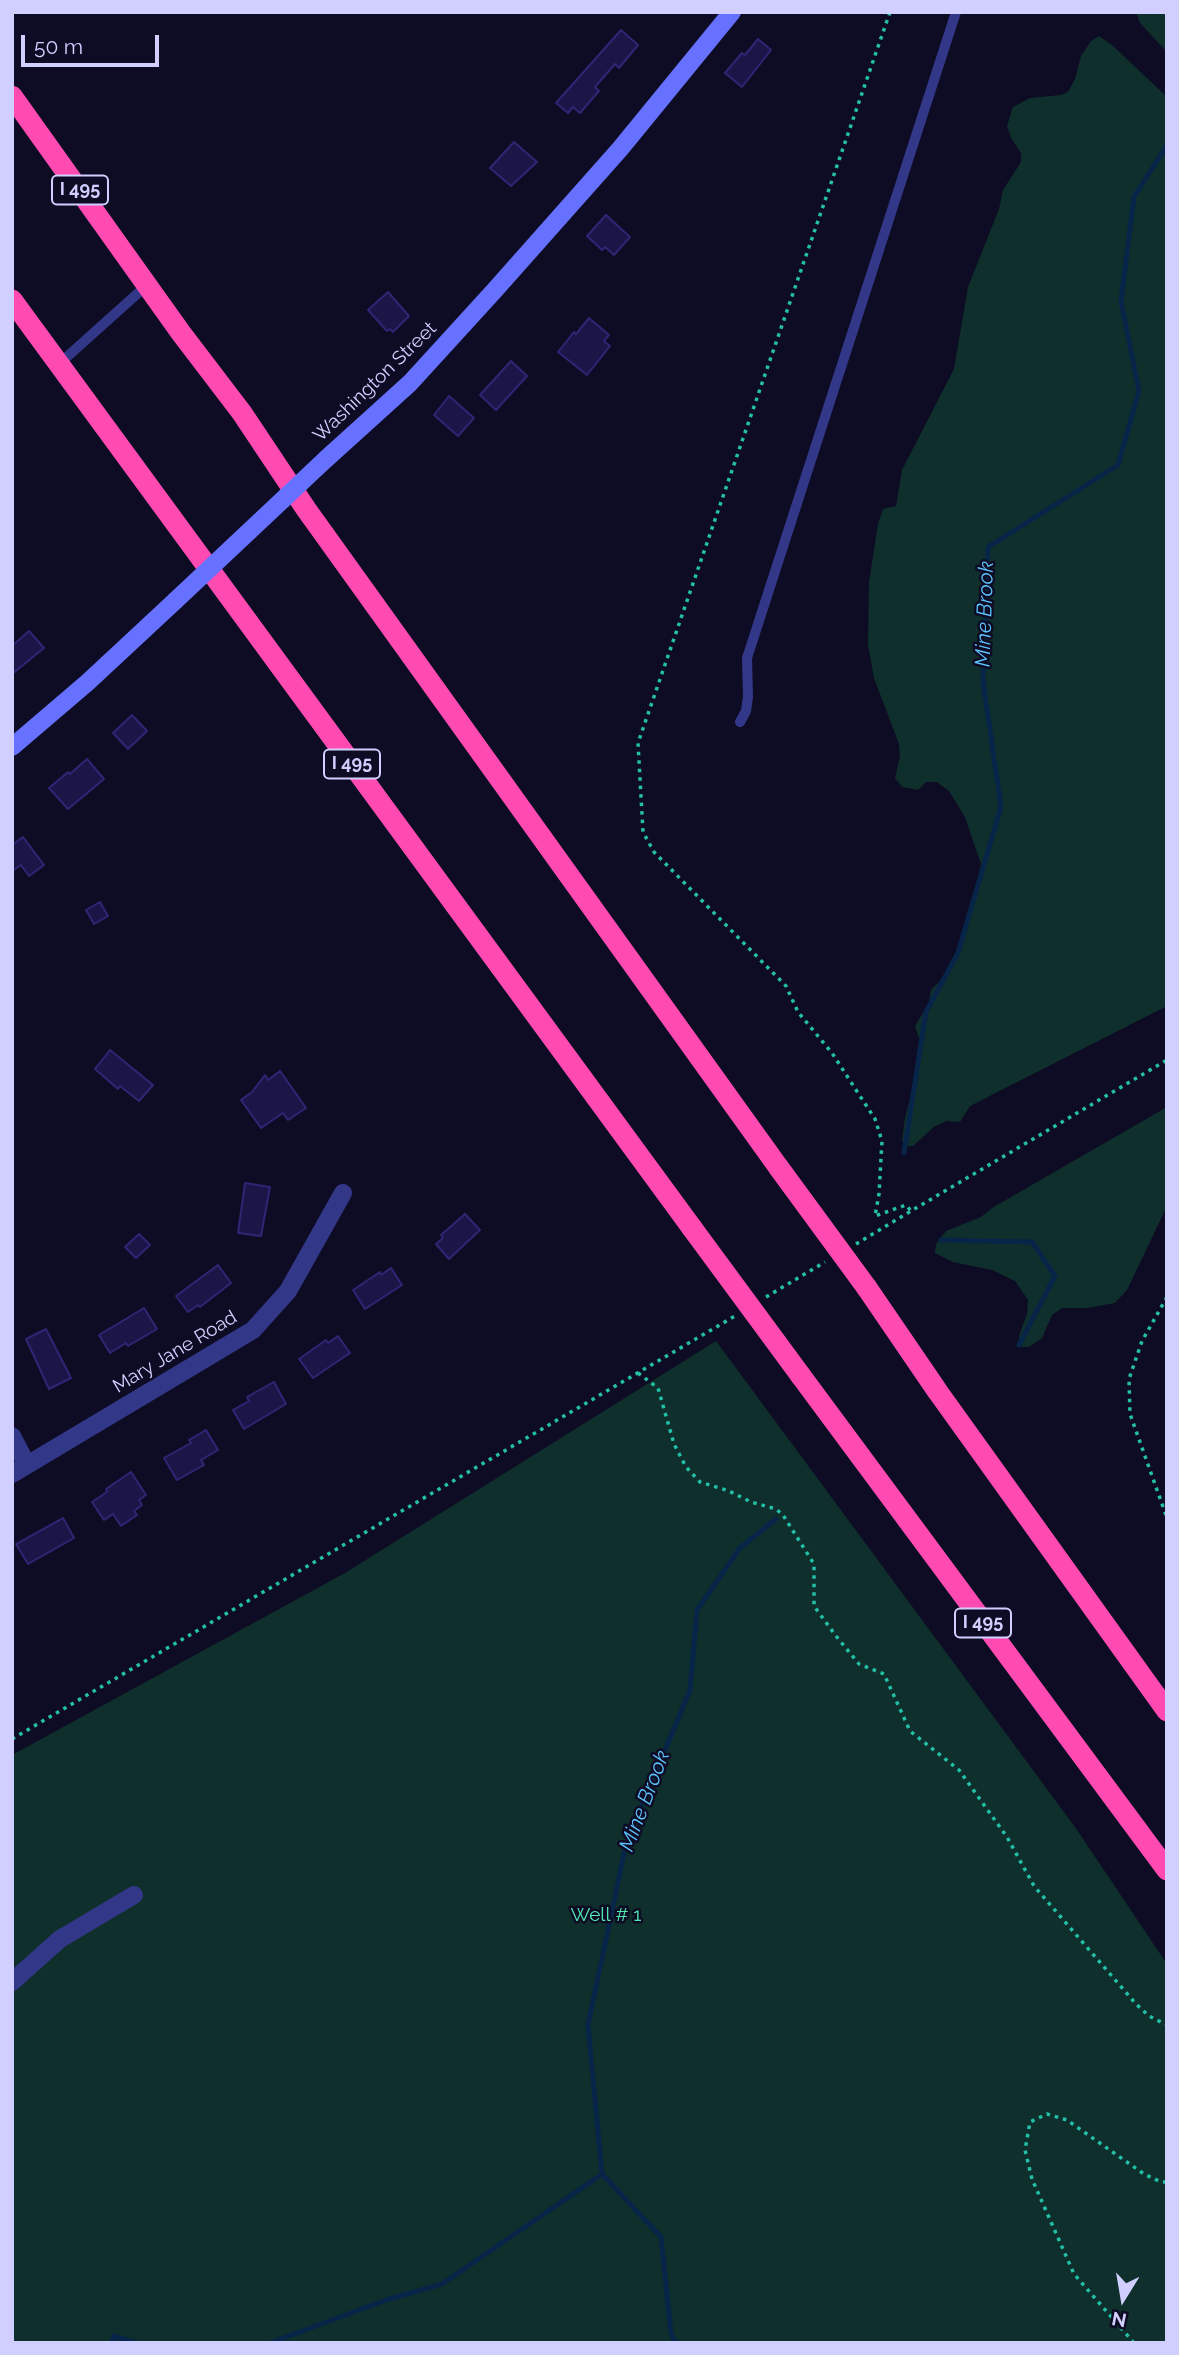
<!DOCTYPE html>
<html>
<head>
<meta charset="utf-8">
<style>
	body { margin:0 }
	#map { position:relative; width:1179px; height:2355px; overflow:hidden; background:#0e0c24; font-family:Raleway,sans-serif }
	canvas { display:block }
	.frame { position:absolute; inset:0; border:14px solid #d0cfff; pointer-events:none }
	.north { position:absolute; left:1088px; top:2264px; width:70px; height:70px; -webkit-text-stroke:5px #0e0c24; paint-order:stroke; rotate:191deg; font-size:19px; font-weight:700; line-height:28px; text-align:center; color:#d0cfff }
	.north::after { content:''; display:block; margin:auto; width:24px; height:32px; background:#d0cfff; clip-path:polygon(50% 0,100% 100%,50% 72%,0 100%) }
	.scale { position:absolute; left:21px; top:35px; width:138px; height:32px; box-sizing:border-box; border:4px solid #d0cfff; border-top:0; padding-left:9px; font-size:21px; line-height:24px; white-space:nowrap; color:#d0cfff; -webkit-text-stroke:5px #0e0c24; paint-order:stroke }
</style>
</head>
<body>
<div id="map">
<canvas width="1179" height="2355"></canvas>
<div class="frame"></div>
<div class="north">N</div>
<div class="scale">50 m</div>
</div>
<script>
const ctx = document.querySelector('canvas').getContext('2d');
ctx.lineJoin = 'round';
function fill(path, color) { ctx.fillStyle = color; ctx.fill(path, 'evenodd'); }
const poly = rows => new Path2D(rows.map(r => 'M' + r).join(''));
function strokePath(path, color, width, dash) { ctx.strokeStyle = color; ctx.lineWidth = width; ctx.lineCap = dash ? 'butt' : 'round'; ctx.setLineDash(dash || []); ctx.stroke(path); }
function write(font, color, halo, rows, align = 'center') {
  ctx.font = font + ' Raleway,sans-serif'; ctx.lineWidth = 5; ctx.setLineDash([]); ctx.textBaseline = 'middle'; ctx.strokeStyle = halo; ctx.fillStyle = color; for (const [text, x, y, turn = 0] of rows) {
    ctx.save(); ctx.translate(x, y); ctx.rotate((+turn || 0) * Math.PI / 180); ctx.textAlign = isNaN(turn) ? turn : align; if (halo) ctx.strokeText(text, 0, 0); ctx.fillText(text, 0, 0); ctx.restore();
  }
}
fill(poly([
	[1136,12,1167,12,1167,52,1140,23],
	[1099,36,1112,45,1167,97,1167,1006,970,1106,960,1122,947,1121,935,1126,913,1146,908,1146,902,1141,905,1118,921,1056,922,1047,915,1026,929,1003,931,990,951,970,972,912,981,864,965,817,949,791,937,782,926,782,918,790,902,787,895,778,900,756,899,744,874,678,868,645,869,582,878,524,883,509,896,506,902,470,954,369,968,287,999,209,1003,190,1021,162,1021,153,1011,138,1007,126,1013,107,1030,98,1061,95,1068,92,1075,79,1081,56,1091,41],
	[1167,1107,1167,1206,1127,1290,1115,1303,1087,1308,1062,1308,1052,1315,1042,1338,1029,1347,1020,1347,1019,1336,1027,1314,1028,1300,1015,1281,992,1270,953,1262,935,1253,936,1244,946,1231,981,1217,992,1208],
	[716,1341,1075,1827,1167,1964,1167,2343,12,2343,12,1755,345,1573]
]), '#0e2f2b');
strokePath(poly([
	[904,1153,926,1012,958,953,1001,807,983,681,988,547,1118,465,1139,391,1121,301,1134,197,1167,145],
	[941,1240,1032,1242,1055,1276,1019,1345],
	[112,2343,114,2336,136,2343],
	[270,2343,386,2300,442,2284,602,2174],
	[676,2343,671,2333,661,2237,602,2174,588,2025,626,1844,690,1690,697,1610,740,1548,776,1519]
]), '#072548', 5);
const building = poly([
	[621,30,638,45,619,68,615,64,595,87,599,91,580,113,573,107,568,113,556,103,621,30],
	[758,39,771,50,742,87,725,73,742,53,745,55,758,39],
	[514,142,537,162,511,186,490,168,514,142],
	[606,215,630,237,614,255,605,247,602,250,587,236,606,215],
	[388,292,409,316,393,332,390,329,387,331,368,310,388,292],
	[589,318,609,335,604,341,610,346,587,375,558,352,574,332,576,334,589,318],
	[511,361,527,376,496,410,480,395,511,361],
	[449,396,474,418,458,436,434,415,449,396],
	[29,631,44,648,12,674,12,646,29,631],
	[132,715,147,731,128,749,113,733,132,715],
	[87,759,104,779,68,809,49,788,68,772,70,774,87,759],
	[23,837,44,865,29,876,21,865,12,871,12,845,23,837],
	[100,902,108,916,94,924,86,910,100,902],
	[110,1050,153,1085,139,1101,120,1086,118,1089,95,1069,110,1050],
	[280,1071,306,1108,288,1120,283,1113,261,1128,241,1100,252,1092,265,1075,268,1080,280,1071],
	[245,1183,270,1187,261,1236,238,1233,245,1183],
	[465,1214,480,1230,449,1259,436,1244,443,1238,441,1235,465,1214],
	[139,1234,150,1245,136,1258,125,1247,139,1234],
	[218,1265,231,1283,200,1307,198,1305,188,1312,176,1296,218,1265],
	[391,1268,402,1285,365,1309,353,1290,380,1272,381,1275,391,1268],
	[144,1308,157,1329,128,1346,126,1343,110,1353,99,1335,144,1308],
	[46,1329,71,1378,49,1389,26,1339,46,1329],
	[338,1336,350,1353,313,1378,299,1359,326,1340,328,1343,338,1336],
	[274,1382,286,1404,244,1429,233,1410,249,1401,247,1397,274,1382],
	[206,1430,218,1450,201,1460,204,1465,177,1480,164,1458,191,1443,189,1440,206,1430],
	[131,1472,146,1495,139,1500,142,1505,134,1511,137,1515,121,1526,113,1514,104,1520,92,1502,107,1492,106,1489,131,1472],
	[63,1518,74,1538,28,1564,16,1544,63,1518]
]);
fill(building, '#1b1647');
strokePath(building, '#2e2675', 2);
strokePath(poly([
	[890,12,638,743,643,832,654,852,786,986,798,1012,832,1053,875,1119,882,1141,879,1194,875,1216,906,1205,911,1211,1167,1060],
	[856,1244,911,1211],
	[766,1297,825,1262],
	[1167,1297,1142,1341,1129,1379,1130,1414,1167,1518],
	[638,1373,658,1388,674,1444,686,1467,700,1482,729,1491,751,1502,776,1509,783,1515,814,1564,814,1606,836,1636,859,1664,884,1674,910,1731,959,1770,1007,1837,1034,1886,1136,2004,1149,2016,1167,2025],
	[12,1739,735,1316],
	[1134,2343,1074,2274,1032,2179,1025,2150,1030,2122,1047,2114,1067,2120,1144,2174,1161,2182,1167,2182]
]), '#23bfa7', 3.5, [3.5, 5]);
strokePath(poly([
	[59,364,147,285],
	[740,722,746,711,748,697,747,658,956,12]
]), '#333788', 10);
strokePath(poly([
	[12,1436,27,1465],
	[12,1474,253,1330,288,1291,343,1193],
	[12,1982,60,1939,134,1895]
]), '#333788', 18);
strokePath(poly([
	[326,459,410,383,494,291,620,149,732,12],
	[12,747,88,682,175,601]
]), '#6671ff', 18);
strokePath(poly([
	[12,96,181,333,242,413,306,509,779,1168],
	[12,300,692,1228],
	[867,1288,938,1392,1167,1711],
	[801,1376,1167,1870]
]), '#ff4ab2', 21);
strokePath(poly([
	[175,601,326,459]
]), '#6671ff', 18);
strokePath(poly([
	[779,1168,867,1288],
	[692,1228,801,1376]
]), '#ff4ab2', 21);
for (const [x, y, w] of [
	[80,190,56],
	[352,764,56],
	[983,1623,56]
]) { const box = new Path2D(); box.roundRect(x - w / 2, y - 14.5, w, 29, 5); ctx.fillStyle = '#0e0c24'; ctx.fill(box); strokePath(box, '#d0cfff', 2); }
write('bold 18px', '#d0cfff', null, [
	["I 495",80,190],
	["I 495",352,764],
	["I 495",983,1623]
]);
write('19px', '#d0cfff', '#0e0c24', [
	["Washington Street",375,382,-44],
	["Mary Jane Road",175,1352,-31]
]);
write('19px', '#50eab5', '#0e0c24', [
	["Well # 1",606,1915]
]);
write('italic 21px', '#5dc4ff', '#0e0c24', [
	["Mine Brook",985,614,-88],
	["Mine Brook",645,1801,-69]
]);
</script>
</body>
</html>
